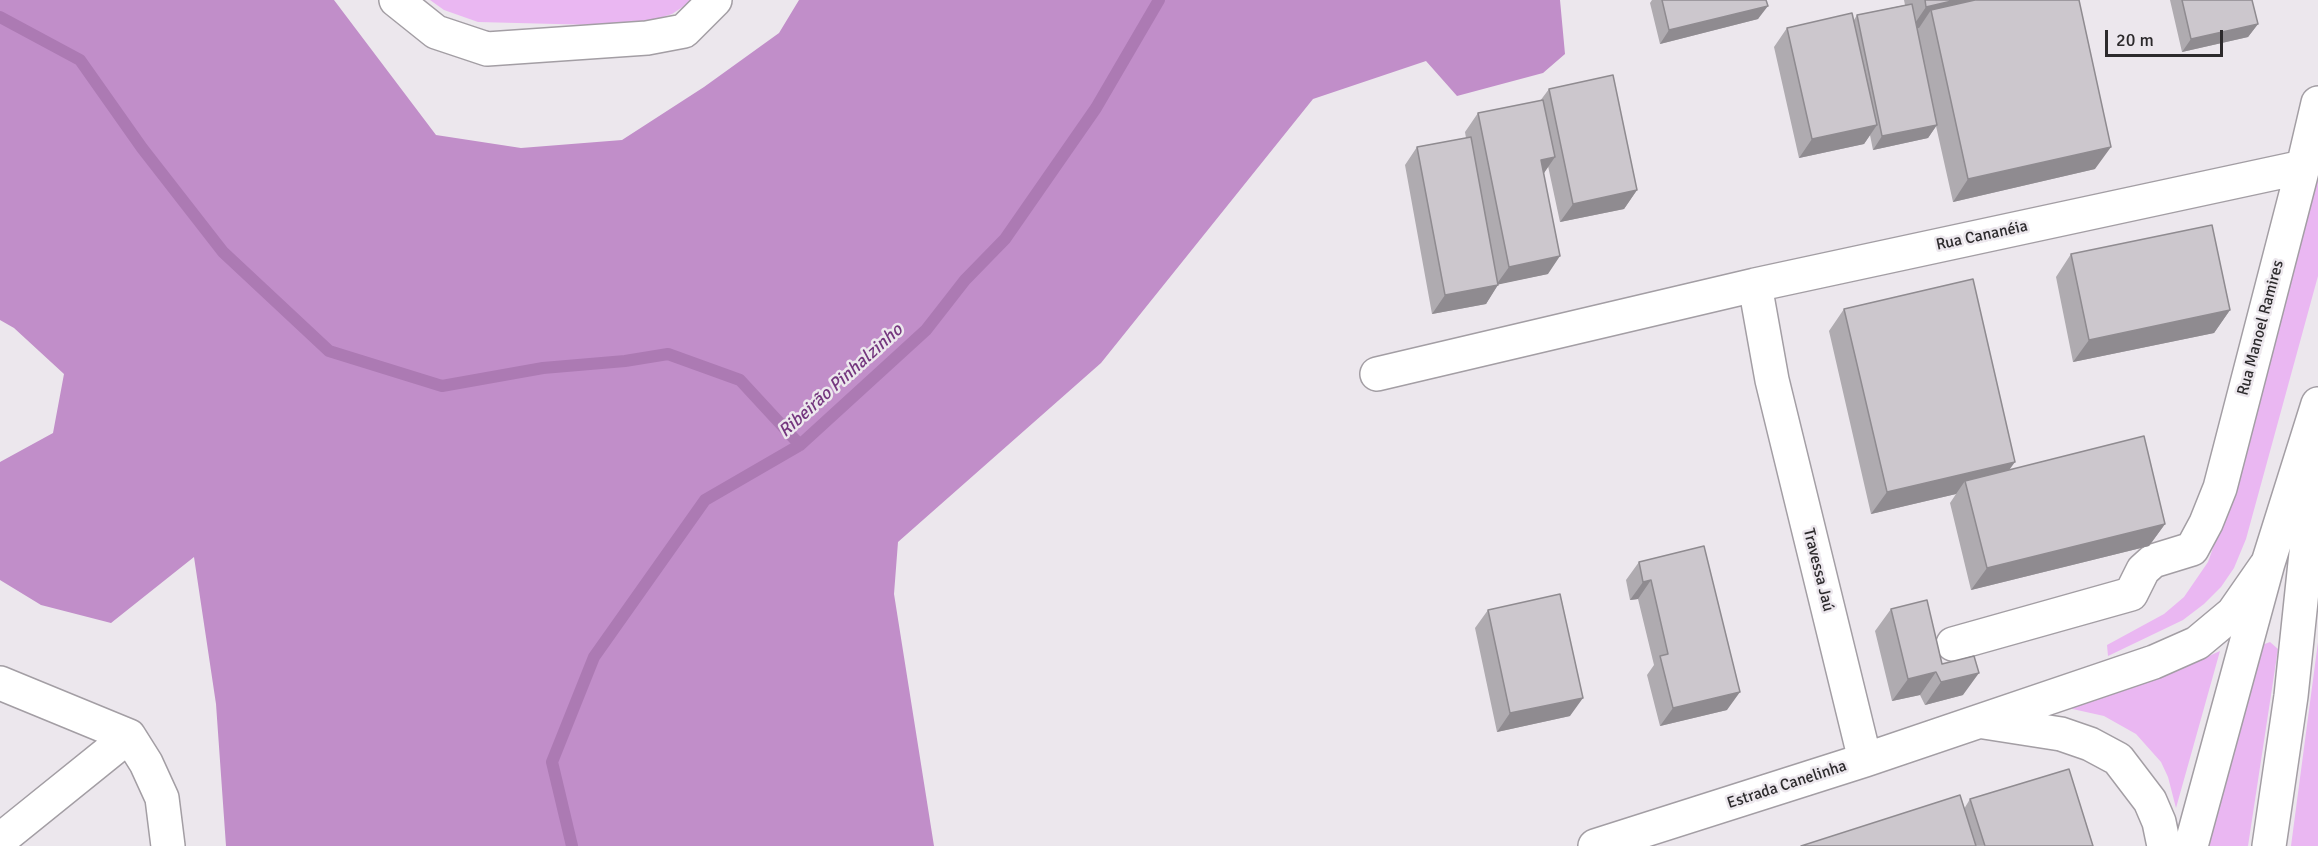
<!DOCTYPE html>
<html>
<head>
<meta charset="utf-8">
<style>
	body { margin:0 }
	#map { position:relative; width:2318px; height:846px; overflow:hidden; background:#ece7ed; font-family:Signika,sans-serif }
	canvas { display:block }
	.scale { position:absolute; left:2105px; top:30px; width:118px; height:27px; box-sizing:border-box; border:3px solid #2c2a2c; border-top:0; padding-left:8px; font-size:18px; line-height:21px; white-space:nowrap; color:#2c2a2c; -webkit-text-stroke:4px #ece7ed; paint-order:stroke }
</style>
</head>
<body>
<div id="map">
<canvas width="2318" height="846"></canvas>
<div class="scale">20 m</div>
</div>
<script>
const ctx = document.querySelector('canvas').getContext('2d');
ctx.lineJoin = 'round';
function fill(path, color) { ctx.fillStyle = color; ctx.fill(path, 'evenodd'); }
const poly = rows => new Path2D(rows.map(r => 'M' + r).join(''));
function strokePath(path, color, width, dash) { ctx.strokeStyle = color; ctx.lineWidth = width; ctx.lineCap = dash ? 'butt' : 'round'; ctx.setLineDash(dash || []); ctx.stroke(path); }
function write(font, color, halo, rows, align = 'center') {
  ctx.font = font + ' Signika,sans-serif'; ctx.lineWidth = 5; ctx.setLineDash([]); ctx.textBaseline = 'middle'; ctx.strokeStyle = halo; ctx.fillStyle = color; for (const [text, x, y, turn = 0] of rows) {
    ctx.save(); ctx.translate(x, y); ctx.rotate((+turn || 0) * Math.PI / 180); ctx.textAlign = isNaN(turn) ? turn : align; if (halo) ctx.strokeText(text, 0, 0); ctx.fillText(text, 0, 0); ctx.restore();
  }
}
fill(poly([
	[430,0,693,0,672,14,634,26,478,22,444,10],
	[2318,150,2318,276,2246,539,2234,568,2221,587,2204,604,2183,620,2108,656,2107,645,2164,614,2184,597,2208,562,2220,528],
	[2270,642,2278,649,2248,846,2208,846,2262,645],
	[2318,642,2318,846,2291,846],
	[2220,651,2176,808,2168,777,2161,762,2136,734,2104,716,2059,706,2167,675]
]), '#eab7f2');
fill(poly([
	[0,0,334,0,436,135,521,148,622,140,704,87,779,33,799,0,1560,0,1565,54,1543,73,1457,96,1426,61,1313,99,1101,363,898,542,894,594,934,846,226,846,216,704,194,557,111,623,41,605,0,580,0,462,53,433,64,374,14,328,0,320]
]), '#c18ec9');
strokePath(poly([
	[0,17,80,60,142,148,223,252,329,351,442,386,543,368,625,361,668,354,740,380,800,445],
	[572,846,552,762,594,657,705,500,800,445,926,330,965,280,1005,239,1096,108,1159,0]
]), '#ac7ab3', 12);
const minor = poly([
	[396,0,436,32,487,49,647,38,684,31,715,0],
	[1377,374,1755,285],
	[1953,644,2131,594,2143,570,2153,561,2192,549,2206,523,2220,488,2303,167,2318,103],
	[0,683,129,736,146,763,162,798,168,846],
	[1984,722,2061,734,2090,744,2118,759,2150,801,2159,822,2164,846],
	[1865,760,1772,380,1755,285,2303,167],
	[0,840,129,736],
	[1595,846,1865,760,2154,662,2197,643,2233,613,2265,567]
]);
const highway = poly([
	[2191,846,2268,563,2318,404],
	[2269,846,2291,696,2316,458]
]);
strokePath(minor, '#a39ea4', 36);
strokePath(highway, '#a39ea4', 36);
strokePath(minor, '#fff', 33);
strokePath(highway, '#fff', 33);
fill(poly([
	[1652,0,1766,0,1758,19,1660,44,1650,3],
	[1904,0,2079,0,2095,169,1953,202,1936,126,1928,138,1873,150,1870,135,1864,144,1799,158,1774,47,1787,28,1854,20,1857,15,1905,5],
	[2170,0,2252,0,2258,24,2248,37,2182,52],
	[1549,89,1637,190,1624,209,1560,222,1548,166,1544,173,1548,274,1498,284,1486,304,1432,314,1405,165,1417,147,1466,138,1465,132,1478,113,1540,101],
	[2071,254,2230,310,2214,333,2073,362,2056,277],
	[1844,309,2009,470,2165,524,2149,546,1971,590,1950,503,1956,494,1871,514,1829,331],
	[1704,546,1727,710,1660,726,1647,675,1654,665,1638,599,1630,600,1626,580,1639,562],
	[1891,609,1942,664,1963,695,1925,705,1920,695,1892,701,1875,631],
	[1488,610,1570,716,1497,732,1475,628],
	[1970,799,2093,846,1801,846,1964,809]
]), '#afabb0');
fill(poly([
	[1956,0,2034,0,1931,10,1919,28,1911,29,1926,7],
	[1768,6,1758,19,1660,44,1669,30],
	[2258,24,2248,37,2182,52,2191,39],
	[1877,125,1864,144,1799,158,1812,139],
	[1937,125,1928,138,1873,150,1882,136],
	[2111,147,2095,169,1953,202,1968,179],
	[1555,157,1542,176,1541,160],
	[1637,190,1624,209,1560,222,1573,204],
	[1560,256,1548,274,1496,285,1509,267],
	[1498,285,1486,304,1432,314,1445,295],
	[2230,310,2214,333,2073,362,2089,340],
	[2015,462,1999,484,1965,481,1956,494,1871,514,1887,492],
	[2165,524,2149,546,1971,590,1987,568],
	[1651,580,1638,599,1630,600,1643,582],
	[1936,672,1920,695,1892,701,1908,679],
	[1979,673,1963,695,1925,705,1941,682],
	[1740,692,1727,710,1660,726,1673,708],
	[1583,698,1570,716,1497,732,1510,713]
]), '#8f8b90');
const building = poly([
	[1662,0,1766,0,1768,6,1669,30,1662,0],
	[1925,0,1956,0,1926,7,1925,0],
	[1975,0,2079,0,2111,147,1968,179,1931,10,1975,0],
	[2182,0,2252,0,2258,24,2191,39,2182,0],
	[1912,4,1937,125,1882,136,1857,15,1912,4],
	[1852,13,1877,125,1812,139,1787,28,1852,13],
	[1613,75,1637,190,1573,204,1549,89,1613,75],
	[1543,100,1555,157,1541,160,1560,256,1509,267,1478,113,1543,100],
	[1471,137,1498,285,1445,295,1417,147,1471,137],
	[2212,225,2230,310,2089,340,2071,254,2212,225],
	[1973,279,2015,462,1887,492,1844,309,1973,279],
	[2144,436,2165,524,1987,568,1965,481,2144,436],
	[1704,546,1740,692,1673,708,1660,656,1668,654,1651,580,1643,582,1639,562,1704,546],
	[1560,594,1583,698,1510,713,1488,610,1560,594],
	[1927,600,1942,664,1974,656,1979,673,1941,682,1936,672,1908,679,1891,609,1927,600],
	[2069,769,2093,846,1985,846,1970,799,2069,769],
	[1960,795,1976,846,1801,846,1960,795]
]);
fill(building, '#ccc7cd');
strokePath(building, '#8f8b90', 1.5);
write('16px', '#2c2a2c', '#ece7ed', [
	["Rua Cananéia",1982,236,-12],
	["Rua Manoel Ramires",2261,328,-75],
	["Travessa Jaú",1818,570,76],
	["Estrada Canelinha",1787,785,-18]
]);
write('italic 18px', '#74367e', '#ece7ed', [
	["Ribeirão Pinhalzinho",841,381,-42]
]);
</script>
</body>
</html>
